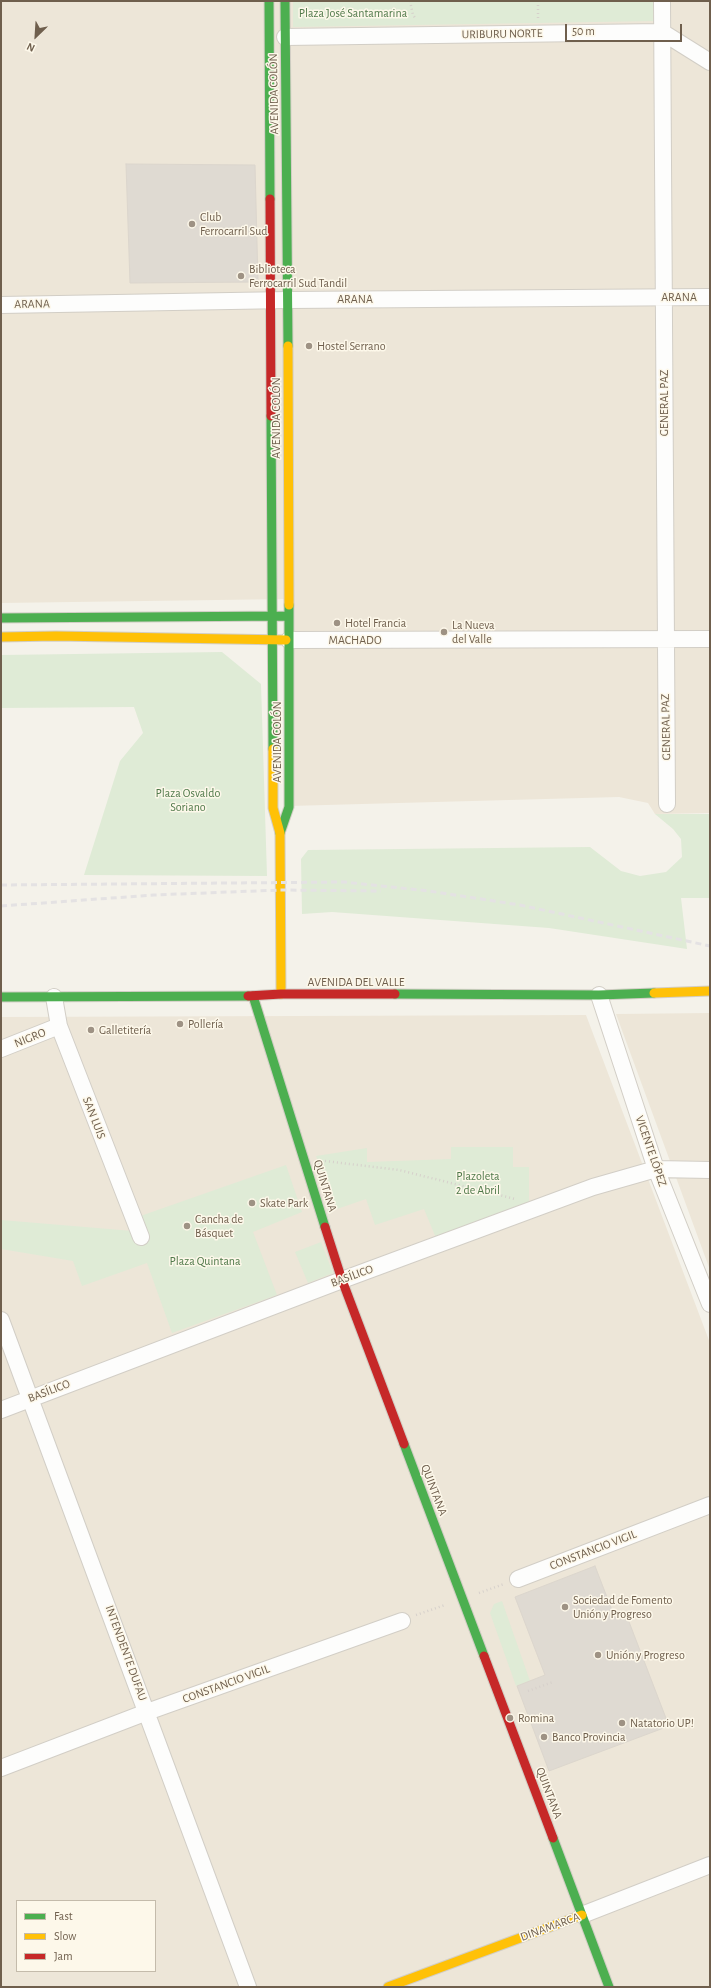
<!DOCTYPE html>
<html>
<head>
<meta charset="utf-8">
<style>
	body { margin:0 }
	#map { position:relative; width:711px; height:1988px; overflow:hidden; background:#f4f2ea; font-family:"Alegreya Sans",sans-serif }
	canvas { display:block }
	.frame { position:absolute; inset:0; border:2px solid #6f5f4d; pointer-events:none }
	.legend { position:absolute; left:16px; top:1900px; width:140px; height:72px; box-sizing:border-box; background:#fdf8ea; border:1px solid #c4bbab; margin:0; padding:5px 7px; list-style:none; font-size:12px; color:#6f5f4d }
	.legend li { display:flex; align-items:center; gap:8px; height:20px }
	.legend b { width:20px; border:1px solid #c4bbab }
	.north { position:absolute; left:16px; top:16px; width:40px; height:40px; -webkit-text-stroke:3px #fdf8ea; paint-order:stroke; rotate:205deg; font-size:11px; font-weight:700; line-height:16px; text-align:center; color:#6f5f4d }
	.north::after { content:''; display:block; margin:auto; width:14px; height:18px; background:#6f5f4d; clip-path:polygon(50% 0,100% 100%,50% 72%,0 100%) }
	.scale { position:absolute; left:565px; top:24px; width:117px; height:18px; box-sizing:border-box; border:2px solid #6f5f4d; border-top:0; padding-left:5px; font-size:12px; line-height:14px; white-space:nowrap; color:#6f5f4d; -webkit-text-stroke:3px #fdf8ea; paint-order:stroke }
</style>
</head>
<body>
<div id="map">
<canvas width="711" height="1988"></canvas>
<div class="frame"></div>
<ul class="legend">
<li><b style="height:5px;background:#4caf50"></b>Fast</li>
<li><b style="height:5px;background:#ffc107"></b>Slow</li>
<li><b style="height:5px;background:#c62828"></b>Jam</li>
</ul>
<div class="north">N</div>
<div class="scale">50 m</div>
</div>
<script>
const ctx = document.querySelector('canvas').getContext('2d');
ctx.lineJoin = 'round';
function fill(path, color) { ctx.fillStyle = color; ctx.fill(path, 'evenodd'); }
const poly = rows => new Path2D(rows.map(r => 'M' + r).join(''));
function strokePath(path, color, width, dash) { ctx.strokeStyle = color; ctx.lineWidth = width; ctx.lineCap = dash ? 'butt' : 'round'; ctx.setLineDash(dash || []); ctx.stroke(path); }
function write(font, color, halo, rows, align = 'center') {
  ctx.font = font + ' "Alegreya Sans",sans-serif'; ctx.lineWidth = 3; ctx.setLineDash([]); ctx.textBaseline = 'middle'; ctx.strokeStyle = halo; ctx.fillStyle = color; for (const [text, x, y, turn = 0] of rows) {
    ctx.save(); ctx.translate(x, y); ctx.rotate((+turn || 0) * Math.PI / 180); ctx.textAlign = isNaN(turn) ? turn : align; if (halo) ctx.strokeText(text, 0, 0); ctx.fillText(text, 0, 0); ctx.restore();
  }
}
fill(poly([
	[1,1,710,1,710,813,655,814,648,803,619,797,289,806,289,599,1,603],
	[710,1013,710,1270,616,1014],
	[586,1015,710,1343,710,1987,1,1987,1,1017],
	[17,1901,155,1901,155,1971,17,1971]
]), '#ede6d8');
fill(poly([
	[293,1,654,1,655,21,293,27],
	[222,652,261,684,267,876,84,875,120,761,143,733,134,707,1,708,1,655],
	[655,814,710,814,710,898,681,898,687,949,549,928,332,912,302,914,301,859,308,850,590,847,621,871,640,876,666,872,682,857,681,839,673,829],
	[451,1147,513,1147,513,1167,529,1167,529,1202,436,1238,424,1209,375,1225,366,1199,337,1209,316,1156,367,1148,367,1162,451,1159],
	[286,1165,302,1212,253,1232,277,1295,172,1333,147,1263,82,1286,73,1261,1,1249,1,1220,133,1231,129,1220],
	[321,1242,333,1273,308,1283,295,1252],
	[502,1601,530,1681,516,1686,490,1613,494,1604]
]), '#dfebd6');
const building = poly([
	[126,164,255,165,258,282,130,283,126,164],
	[595,1566,615,1618,626,1614,669,1726,549,1771,517,1686,545,1675,515,1597,595,1566]
]);
fill(building, '#dfdad2');
strokePath(building, '#dcd6cd', 1);
const street = poly([
	[662,1,667,804],
	[285,37,662,32,710,62],
	[1,305,288,300,710,297],
	[289,640,710,639],
	[599,995,656,1169,710,1304],
	[54,997,59,1026,141,1237],
	[1,1049,59,1026],
	[1,1320,248,1987],
	[1,1410,342,1280,593,1187,656,1169,710,1170],
	[518,1579,710,1505],
	[1,1768,147,1712,402,1621],
	[582,1915,710,1865]
]);
const fast = poly([
	[269,1,270,199],
	[285,1,288,346],
	[271,416,273,749],
	[1,618,287,616],
	[280,833,289,807,289,605],
	[395,994,599,995,654,993],
	[253,996,325,1227],
	[1,997,248,996],
	[404,1444,484,1656],
	[553,1838,609,1987]
]);
const slow = poly([
	[288,346,289,605],
	[1,637,56,636,286,640],
	[273,749,273,808,280,833,281,994],
	[654,993,710,991],
	[388,1987,582,1915]
]);
const jam = poly([
	[270,199,271,416],
	[248,996,281,994,395,994],
	[325,1227,342,1280,404,1444],
	[484,1656,553,1838]
]);
strokePath(street, '#d2cec6', 18);
strokePath(fast, '#d2cec5', 11);
strokePath(slow, '#d2cec5', 11);
strokePath(jam, '#d2cec5', 11);
strokePath(poly([
	[410,1,413,15,416,19],
	[538,1,538,18],
	[325,1161,399,1170,515,1199],
	[479,1593,504,1584],
	[416,1615,445,1605],
	[528,1691,553,1682]
]), '#d6d0cb', 2.5, [1, 3]);
strokePath(street, '#fdfdfc', 16);
strokePath(fast, '#4caf50', 9);
strokePath(slow, '#ffc107', 9);
strokePath(jam, '#c62828', 9);
strokePath(poly([
	[1,885,344,882,429,891,520,905,710,946],
	[1,906,154,895,280,890,381,891]
]), '#e4e2e3', 3, [6, 4]);
for (const [x, y, r, color] of [
	[192,224,4,"#9e9284"],
	[241,276,4,"#9e9284"],
	[309,346,4,"#9e9284"],
	[337,623,4,"#9e9284"],
	[444,632,4,"#9e9284"],
	[180,1024,4,"#9e9284"],
	[91,1030,4,"#9e9284"],
	[252,1203,4,"#9e9284"],
	[187,1226,4,"#9e9284"],
	[565,1607,4,"#9e9284"],
	[598,1655,4,"#9e9284"],
	[510,1718,4,"#9e9284"],
	[622,1723,4,"#9e9284"],
	[544,1737,4,"#9e9284"]
]) { const dot = new Path2D(); dot.arc(x, y, r, 0, 2 * Math.PI); ctx.fillStyle = color; ctx.fill(dot); strokePath(dot, '#fdf8ea', 1.5); }
write('12px', '#50794a', '#fdf8ea', [
	["Plaza José Santamarina",353,13],
	["Plaza Osvaldo",188,793],
	["Soriano",188,807],
	["Plazoleta",478,1176],
	["2 de Abril",478,1190],
	["Plaza Quintana",205,1261]
]);
write('12px', '#6f5f4d', '#fdf8ea', [
	["URIBURU NORTE",502,34,-1],
	["AVENIDA COLÓN",274,94,-91],
	["ARANA",679,297],
	["ARANA",355,299],
	["ARANA",32,304,-1],
	["GENERAL PAZ",664,403,-90],
	["AVENIDA COLÓN",276,418,-90],
	["MACHADO",355,640],
	["GENERAL PAZ",666,727,-91],
	["AVENIDA COLÓN",277,742,-90],
	["AVENIDA DEL VALLE",356,982],
	["NIGRO",30,1038,-22],
	["SAN LUIS",94,1118,69],
	["VICENTE LÓPEZ",651,1151,71],
	["QUINTANA",325,1186,73],
	["BASÍLICO",352,1276,-20],
	["BASÍLICO",49,1391,-21],
	["QUINTANA",434,1490,69],
	["CONSTANCIO VIGIL",593,1550,-21],
	["INTENDENTE DUFAU",126,1653,70],
	["CONSTANCIO VIGIL",226,1684,-20],
	["QUINTANA",549,1793,69],
	["DINAMARCA",550,1927,-20]
]);
write('12px', '#6f5f4d', '#fdf8ea', [
	["Club",200,217],
	["Ferrocarril Sud",200,231],
	["Biblioteca",249,269],
	["Ferrocarril Sud Tandil",249,283],
	["Hostel Serrano",317,346],
	["Hotel Francia",345,623],
	["La Nueva",452,625],
	["del Valle",452,639],
	["Pollería",188,1024],
	["Galletitería",99,1030],
	["Skate Park",260,1203],
	["Cancha de",195,1219],
	["Básquet",195,1233],
	["Sociedad de Fomento",573,1600],
	["Unión y Progreso",573,1614],
	["Unión y Progreso",606,1655],
	["Romina",518,1718],
	["Natatorio UP!",630,1723],
	["Banco Provincia",552,1737]
], 'left');
</script>
</body>
</html>
